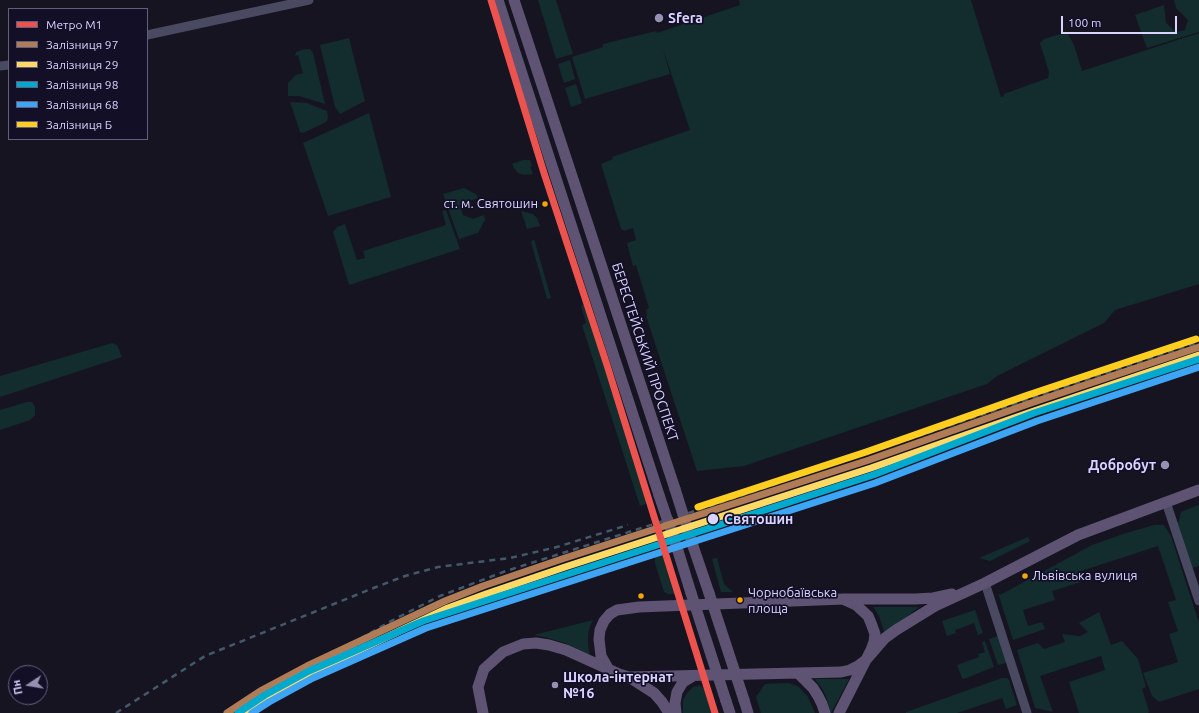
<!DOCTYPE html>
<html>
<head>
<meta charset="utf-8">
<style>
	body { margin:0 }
	#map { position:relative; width:1199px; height:713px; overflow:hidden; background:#161421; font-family:Ubuntu,sans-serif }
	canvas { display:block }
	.legend { position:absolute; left:8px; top:8px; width:140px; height:132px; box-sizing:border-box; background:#130f26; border:1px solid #625e7d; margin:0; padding:5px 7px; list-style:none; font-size:12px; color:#d9d4ff }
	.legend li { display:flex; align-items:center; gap:8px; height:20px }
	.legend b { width:20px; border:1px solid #625e7d }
	.north { position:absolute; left:8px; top:665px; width:40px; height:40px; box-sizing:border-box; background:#130f26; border:1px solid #625e7d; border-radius:50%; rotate:258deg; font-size:11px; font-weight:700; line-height:16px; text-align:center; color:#d9d4ff }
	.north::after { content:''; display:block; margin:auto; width:14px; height:18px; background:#9591b1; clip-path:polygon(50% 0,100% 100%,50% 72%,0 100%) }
	.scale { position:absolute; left:1061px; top:16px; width:116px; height:18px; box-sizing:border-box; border:2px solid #d9d4ff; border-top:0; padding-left:5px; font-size:12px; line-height:14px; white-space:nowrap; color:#d9d4ff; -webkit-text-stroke:3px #130f26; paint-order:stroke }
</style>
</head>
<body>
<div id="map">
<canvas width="1199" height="713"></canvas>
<ul class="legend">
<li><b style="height:5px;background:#ec524e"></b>Метро M1</li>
<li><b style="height:5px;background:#b07c57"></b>Залізниця 97</li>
<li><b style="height:5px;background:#ffd966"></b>Залізниця 29</li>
<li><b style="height:5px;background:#00a9ce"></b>Залізниця 98</li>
<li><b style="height:5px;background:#3ea5f4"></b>Залізниця 68</li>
<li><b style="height:5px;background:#ffce1e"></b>Залізниця Б</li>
</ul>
<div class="north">Пн</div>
<div class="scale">100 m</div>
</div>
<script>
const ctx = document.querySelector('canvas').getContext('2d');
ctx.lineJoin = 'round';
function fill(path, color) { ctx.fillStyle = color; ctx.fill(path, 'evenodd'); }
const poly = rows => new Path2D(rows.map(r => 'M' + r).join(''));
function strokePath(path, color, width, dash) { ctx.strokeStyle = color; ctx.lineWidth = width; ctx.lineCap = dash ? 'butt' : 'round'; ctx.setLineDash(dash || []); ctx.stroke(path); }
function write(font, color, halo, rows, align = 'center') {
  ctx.font = font + ' Ubuntu,sans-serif'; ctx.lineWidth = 3.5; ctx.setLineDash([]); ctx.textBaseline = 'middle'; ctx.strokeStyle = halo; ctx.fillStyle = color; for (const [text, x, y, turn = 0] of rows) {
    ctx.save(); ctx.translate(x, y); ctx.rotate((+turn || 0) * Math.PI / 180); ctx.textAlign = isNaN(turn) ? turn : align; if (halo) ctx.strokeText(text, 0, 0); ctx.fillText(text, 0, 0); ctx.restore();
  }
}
fill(poly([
	[538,0,556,0,573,54,556,59],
	[739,0,971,0,1001,97,1004,96,1004,94,1048,78,1049,72,1040,43,1044,39,1057,35,1068,34,1074,45,1082,71,1199,33,1199,284,1115,310,1104,323,997,376,987,384,744,466,697,471,646,316,647,315,646,310,649,308,636,265,633,266,627,243,636,240,633,228,624,231,621,229,601,164,613,159,612,157,690,130,663,49,670,74,585,99,572,57,603,47,603,44,656,31,657,33,740,5],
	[1174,0,1199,0,1199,32,1147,48,1135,15,1164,5,1166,23,1176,32,1185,30,1188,20,1176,8],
	[349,38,365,101,340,114,335,107,320,45],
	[305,49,310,49,313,53,325,104,299,96,288,96,288,83,296,75,303,73,298,55,295,56,296,52],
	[570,60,575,79,564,83,558,64],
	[576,84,582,103,571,107,565,88],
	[290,102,307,103,327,111,328,118,326,122,303,133,300,132],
	[369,113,391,197,328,216,303,143],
	[523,160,530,160,532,166,530,167,533,174,524,175,518,173,514,168,512,164],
	[464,188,476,194,478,198,469,201,461,209,463,215,473,219,484,215,485,220,478,233,459,239,443,194],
	[446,210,460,249,349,285,333,232,337,227,345,224,357,260,365,258,363,251,446,225,442,211],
	[521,211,533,214,537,218,540,226,527,229],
	[534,239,551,298,547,299,531,242],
	[585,304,644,490,646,504,640,506,582,325,586,323,581,306],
	[112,343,117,345,122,357,0,397,0,376],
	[27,402,32,402,35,407,35,415,30,420,0,430,0,410],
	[1199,505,1199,566,1191,568,1178,524,1181,512],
	[1154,525,1164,525,1171,536,1199,623,1199,689,1159,702,1152,696,1143,673,1178,662,1169,634,1178,631,1168,602,1176,600,1158,546,1078,572,1081,582,1052,591,1055,600,1023,610,1028,626,1042,622,1045,629,1013,640,998,593,1000,595,1092,545,1123,534],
	[1028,537,1030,541,990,561,979,558],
	[664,553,665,555,677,594,668,594,664,592,655,563,655,558,657,556],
	[717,558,724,584,733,592,721,592,712,559],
	[873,607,919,607,885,634,879,616],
	[975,610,983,633,978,635,974,623,955,630,956,633,947,636,942,621],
	[1099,612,1111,645,1122,641,1138,659,1146,687,1142,689,1149,711,1148,713,1079,713,1069,682,1105,670,1101,656,1040,676,1053,712,1035,708,1017,650,1038,643,1044,649,1065,642,1062,634,1080,636,1088,632,1079,623],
	[593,620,590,626,588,635,588,645,590,656,565,643,544,637,534,635],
	[998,636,1007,660,1006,663,998,665,989,639],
	[985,641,994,667,964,679,962,678,957,665,979,657,978,654,985,652,982,642],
	[1002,678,1007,678,1009,680,1017,705,1006,709,1002,698,957,713,906,713,906,712],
	[815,679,849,679,831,713,830,713,827,699,823,690],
	[789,683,799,687,808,697,815,713,761,713,756,697,765,684],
	[700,685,709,693,715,713,683,713,683,700,687,693,693,687]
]), '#132c2d');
strokePath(poly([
	[147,35,309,0],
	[0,66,9,65],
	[1166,502,1199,601],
	[985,583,1027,713]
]), '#4a4962', 9);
strokePath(poly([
	[498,0,659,495],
	[514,0,675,489],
	[693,546,709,593],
	[678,551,691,593],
	[609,670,601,656,599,639,600,630,604,621,610,614,617,610,639,607,844,599,915,599,933,598,952,594],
	[798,673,813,688,818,696,822,704,825,713],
	[629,677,654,693,662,702,669,713],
	[744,700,748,713],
	[726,701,730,713],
	[483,713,478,687,484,669,503,652,523,644,536,643,549,645,566,650,619,674,629,677,798,673,841,672,850,670,858,666,866,660,885,638,896,630,935,606,985,583,1078,535,1199,490],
	[676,713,675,703,677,692,683,682,693,676],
	[839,713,871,650,874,642,875,634,871,623,868,616,856,605,845,600]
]), '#5e5373', 11);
strokePath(poly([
	[351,644,393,620,440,596,506,571,698,510,1199,342],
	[116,713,205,656,376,587,405,576,438,567,510,558,557,547,628,525]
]), '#43596b', 2.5, [6, 5]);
strokePath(poly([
	[675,489,693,546],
	[659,495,678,551],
	[691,593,726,701],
	[709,593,744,700]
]), '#5e5373', 11);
strokePath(poly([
	[227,713,262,690,307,666,445,601,483,586,562,559,869,460,1031,403,1199,347]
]), '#b07c57', 7);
strokePath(poly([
	[242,713,266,697,311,673,448,608,486,594,565,567,871,468,1034,411,1199,355]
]), '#ffd966', 7);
strokePath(poly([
	[238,713,265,695,309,671,423,621,873,475,1034,413,1199,359]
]), '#00a9ce', 7);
strokePath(poly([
	[252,713,269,702,313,678,426,628,875,483,1037,421,1199,367]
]), '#3ea5f4', 7);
strokePath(poly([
	[698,507,866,452,1028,395,1196,339]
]), '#ffce1e', 7);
strokePath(poly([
	[491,0,544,173,607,365,715,713]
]), '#ec524e', 7);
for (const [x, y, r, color] of [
	[659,18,5,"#9591b1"],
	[545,204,3.5,"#f7a600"],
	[1165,465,5,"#9591b1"],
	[713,519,6,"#d9d4ff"],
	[1025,576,3.5,"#f7a600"],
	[641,596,3.5,"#f7a600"],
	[740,600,3.5,"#f7a600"],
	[555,685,4,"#9591b1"]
]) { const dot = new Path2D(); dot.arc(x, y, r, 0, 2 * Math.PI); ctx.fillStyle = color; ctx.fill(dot); strokePath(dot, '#130f26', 1.5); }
write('13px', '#d9d4ff', '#130f26', [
	["ст. м. Святошин",538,204,"right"],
	["Львівська вулиця",1032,576],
	["Чорнобаївська",748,593],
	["площа",748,609]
], 'left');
write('bold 14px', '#d9d4ff', '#130f26', [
	["Sfera",668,18],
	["Добробут",1156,465,"right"],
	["Школа-інтернат",563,677],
	["№16",563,693]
], 'left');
write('14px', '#d9d4ff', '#130f26', [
	["БЕРЕСТЕЙСЬКИЙ ПРОСПЕКТ",645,352,72]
]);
write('bold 14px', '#d9d4ff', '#130f26', [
	["Святошин",724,519]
], 'left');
</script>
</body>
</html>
